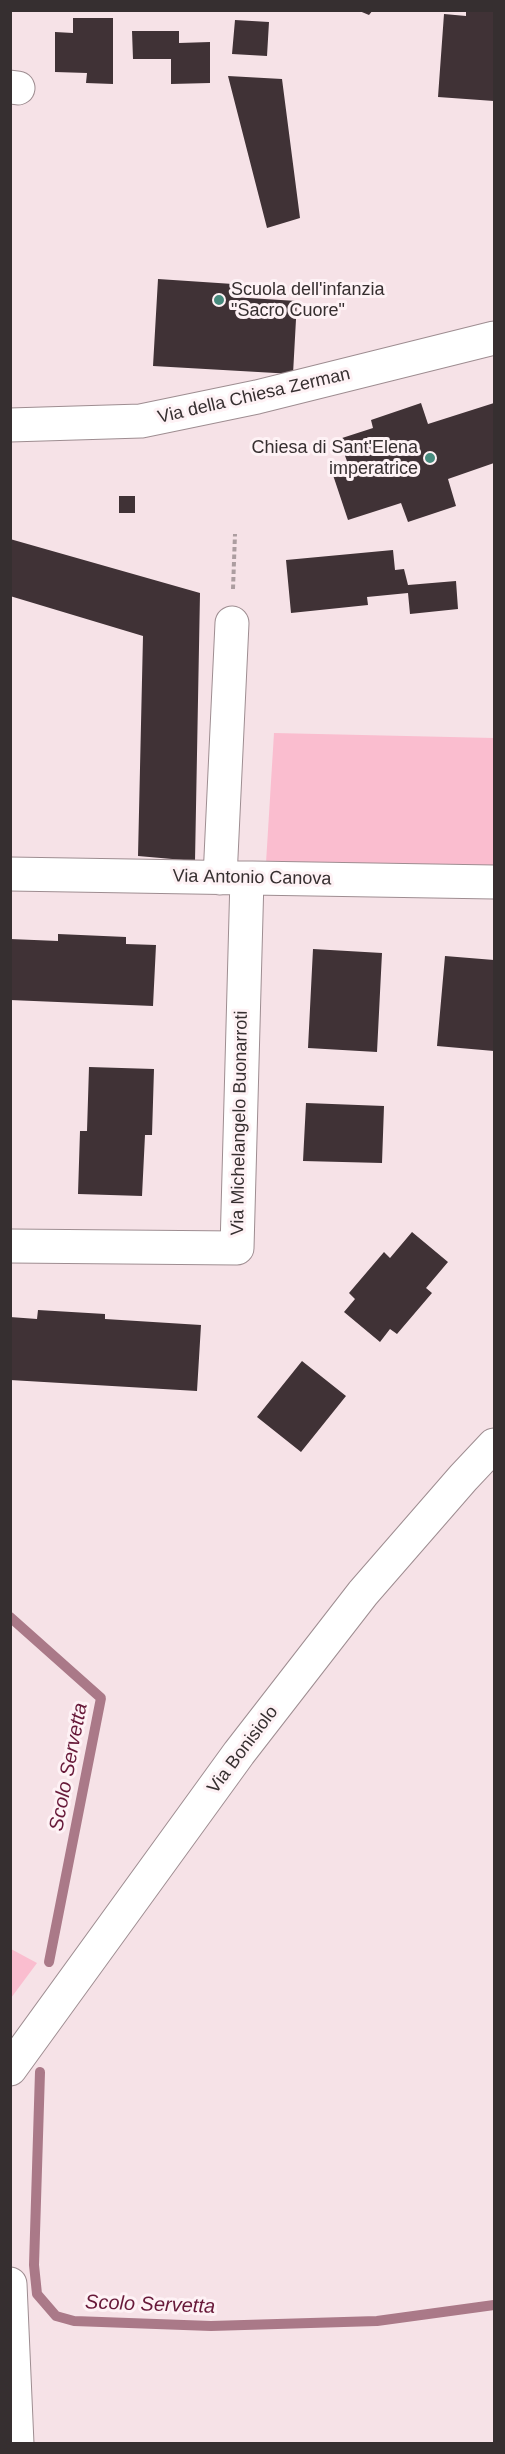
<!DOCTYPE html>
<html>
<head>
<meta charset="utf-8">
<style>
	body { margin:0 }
	#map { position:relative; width:505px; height:2454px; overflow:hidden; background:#f6e2e7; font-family:Arial,sans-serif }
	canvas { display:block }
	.frame { position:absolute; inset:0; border:12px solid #362f30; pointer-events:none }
</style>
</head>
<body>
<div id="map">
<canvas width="505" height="2454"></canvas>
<div class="frame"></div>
</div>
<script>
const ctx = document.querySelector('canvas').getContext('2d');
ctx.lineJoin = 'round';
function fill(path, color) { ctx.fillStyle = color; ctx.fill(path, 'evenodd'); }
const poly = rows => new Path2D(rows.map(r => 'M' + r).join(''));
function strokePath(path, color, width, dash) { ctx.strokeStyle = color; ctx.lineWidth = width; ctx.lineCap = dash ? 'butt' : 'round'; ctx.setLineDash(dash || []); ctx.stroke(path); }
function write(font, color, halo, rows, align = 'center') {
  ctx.font = font + ' Arial,sans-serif'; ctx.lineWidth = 6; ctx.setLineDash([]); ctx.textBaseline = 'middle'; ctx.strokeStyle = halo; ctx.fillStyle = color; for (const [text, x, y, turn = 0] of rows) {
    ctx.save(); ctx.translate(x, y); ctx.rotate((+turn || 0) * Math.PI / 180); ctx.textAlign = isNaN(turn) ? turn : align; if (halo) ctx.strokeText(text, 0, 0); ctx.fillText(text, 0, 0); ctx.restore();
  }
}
fill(poly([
	[274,733,494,738,494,868,266,863],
	[11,1949,37,1963,11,1998]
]), '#fabdcf');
strokePath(poly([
	[10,1617,101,1698,49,1962],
	[40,2072,34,2265,37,2294,56,2316,74,2321,211,2326,377,2321,494,2305]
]), '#aa7988', 10);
fill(poly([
	[357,10,373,10,369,15],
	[466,10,494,10,494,101,438,97,444,14,466,16],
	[73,18,113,18,113,84,86,83,87,73,55,72,55,32,73,33],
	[235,20,269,22,267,56,232,54],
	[132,31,179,31,179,43,210,42,210,83,171,84,171,59,133,59],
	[228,76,282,79,300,218,267,228],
	[158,279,233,284,232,297,297,301,293,374,153,366],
	[421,403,428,424,494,403,494,463,448,479,456,506,408,522,401,503,348,520,331,469,348,464,339,439,373,428,371,420],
	[119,496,135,496,135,513,119,513],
	[10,539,200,593,195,861,138,856,143,636,10,596],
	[393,550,395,570,404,569,408,585,456,581,458,609,410,614,408,593,367,597,368,605,291,613,286,560],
	[58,934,126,937,126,944,156,945,153,1006,10,1000,10,939,58,941],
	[313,949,382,953,377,1052,308,1048],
	[445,956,494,960,494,1051,437,1046],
	[89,1067,154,1069,152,1135,145,1135,142,1196,78,1194,80,1131,87,1131],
	[306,1103,384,1106,382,1163,303,1161],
	[412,1232,448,1262,426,1288,432,1293,397,1334,390,1329,380,1342,344,1312,355,1299,349,1293,384,1252,390,1258],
	[38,1310,105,1314,105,1319,201,1325,197,1391,10,1380,10,1317,37,1319],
	[302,1361,346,1396,301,1452,257,1417]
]), '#403236');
const minor = poly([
	[10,87,18,88],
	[10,425,141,421,257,397,494,338],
	[10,874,494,882],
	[220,878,232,623],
	[10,1246,237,1248,247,878],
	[10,2284,17,2444]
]);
const major = poly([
	[10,2069,239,1753,363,1593,463,1478,494,1445]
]);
strokePath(minor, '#9e8d91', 35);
strokePath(major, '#9e8d91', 35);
strokePath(poly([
	[233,589,235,534]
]), '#ac9da0', 4, [4.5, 3]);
strokePath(minor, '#fff', 33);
strokePath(major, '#fff', 33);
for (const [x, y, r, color] of [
	[219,300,6,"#478b7e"],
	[430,458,6,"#478b7e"]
]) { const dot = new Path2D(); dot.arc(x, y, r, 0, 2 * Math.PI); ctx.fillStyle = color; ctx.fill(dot); strokePath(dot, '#fef2f5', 2); }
write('18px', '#362f30', '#fef2f5', [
	["Scuola dell'infanzia",231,290],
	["\"Sacro Cuore\"",231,311],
	["Chiesa di Sant'Elena",418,448,"right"],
	["imperatrice",418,469,"right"]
], 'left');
write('18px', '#362f30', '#fef2f5', [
	["Via della Chiesa Zerman",254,396,-13],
	["Via Antonio Canova",252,878,1],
	["Via Michelangelo Buonarroti",240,1123,-89],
	["Via Bonisiolo",243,1750,-53]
]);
write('italic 20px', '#671939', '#fef2f5', [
	["Scolo Servetta",69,1767,-79],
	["Scolo Servetta",150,2305,2]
]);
</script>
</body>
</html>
